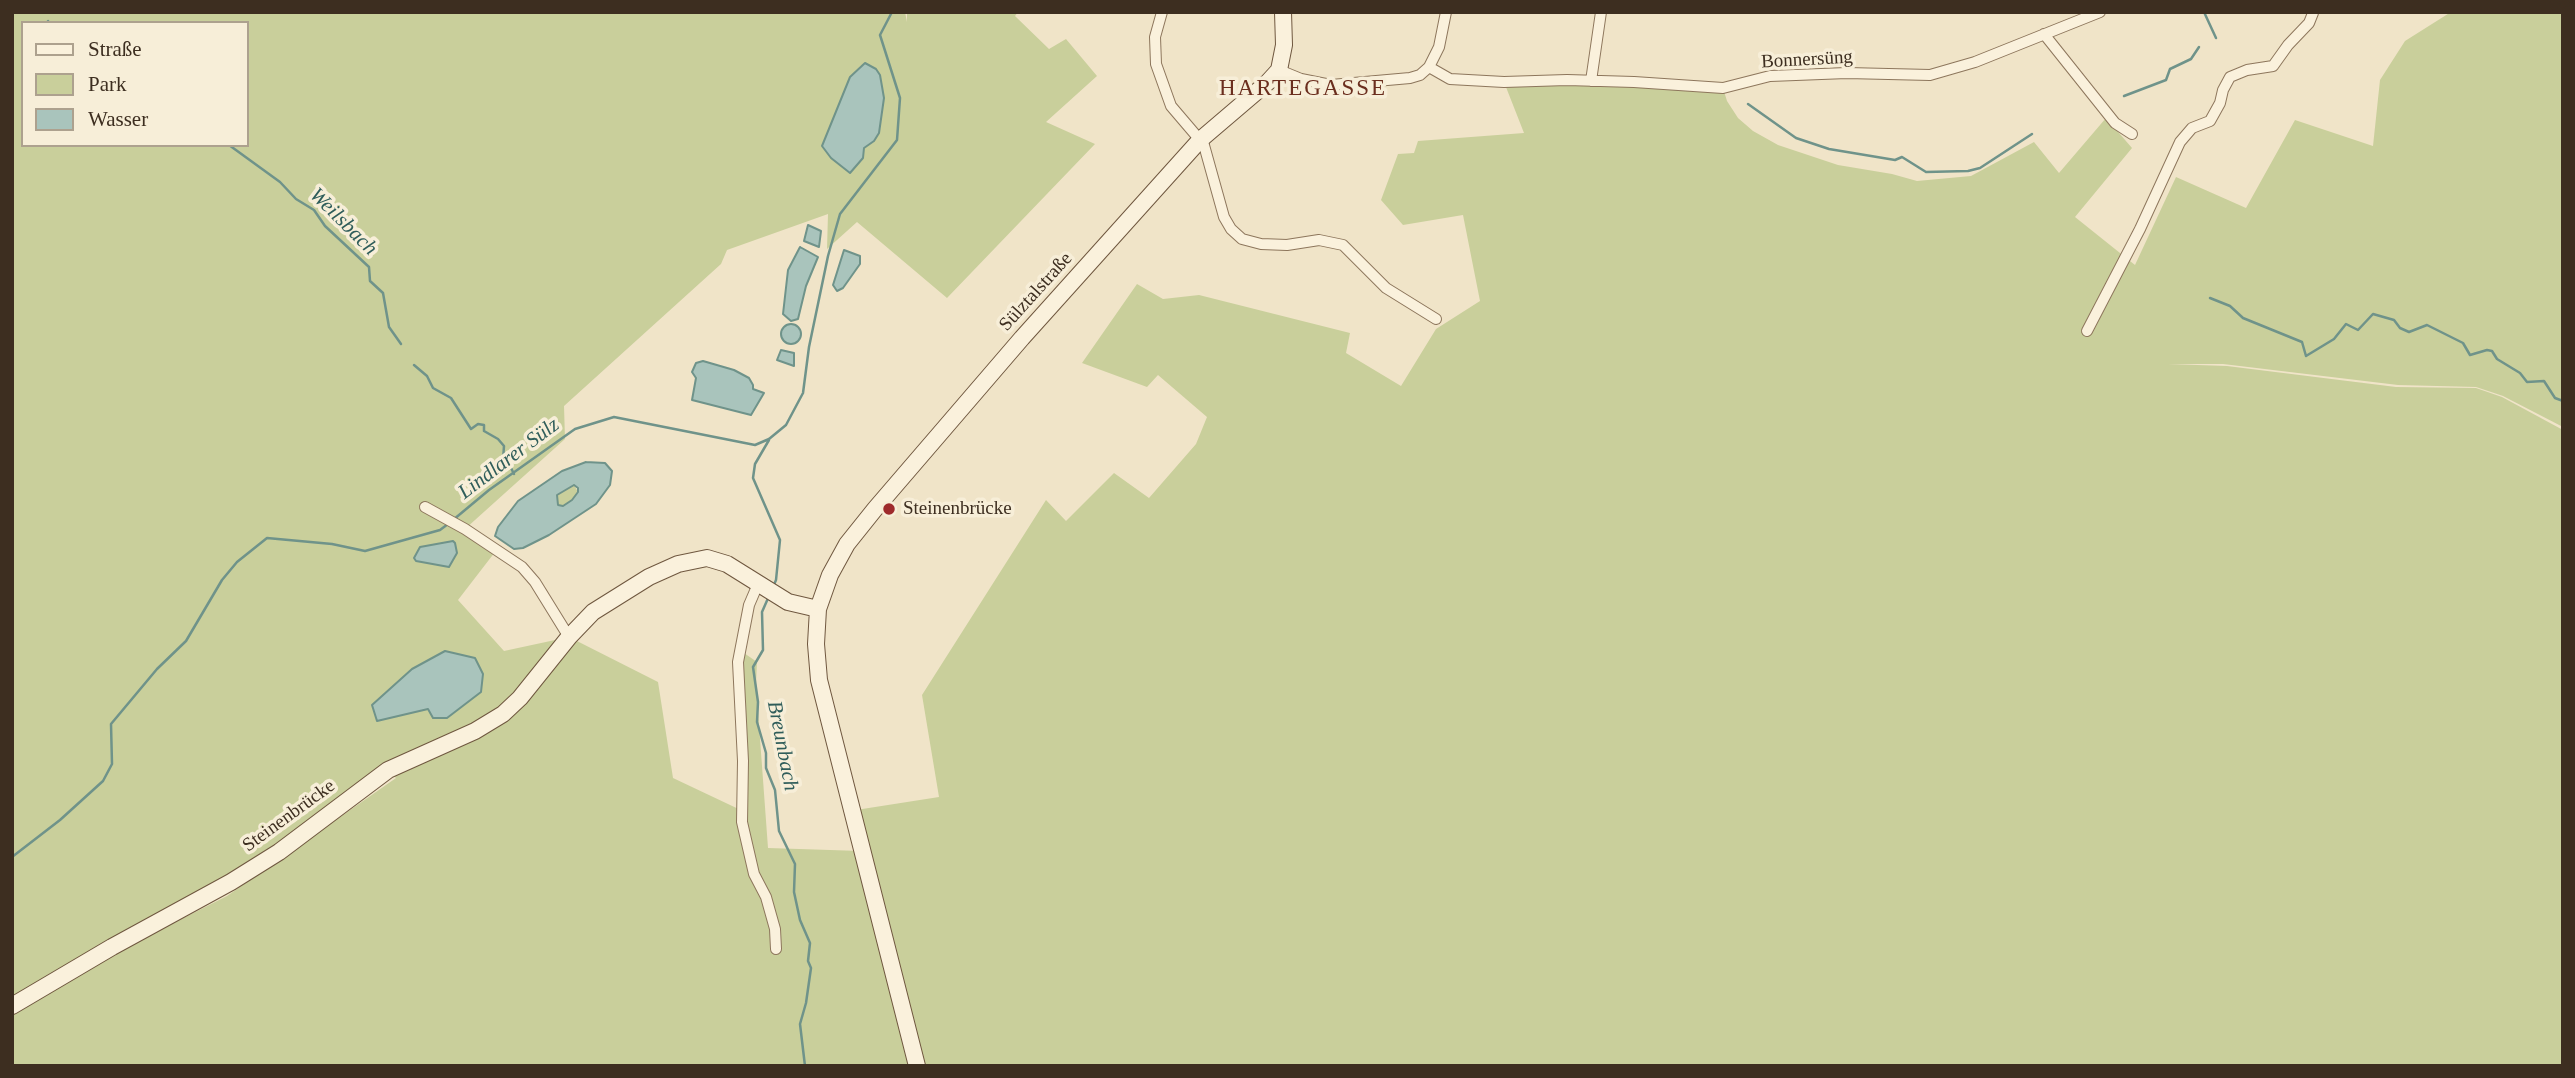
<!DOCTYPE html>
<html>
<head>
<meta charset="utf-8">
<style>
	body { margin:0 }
	#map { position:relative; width:2575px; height:1078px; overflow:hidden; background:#f0e4c8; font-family:"Times New Roman",serif }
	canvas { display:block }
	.frame { position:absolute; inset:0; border:14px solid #3d2e20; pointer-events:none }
	.legend { position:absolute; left:21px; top:21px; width:228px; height:126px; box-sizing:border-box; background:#f7eed8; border:2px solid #ada18e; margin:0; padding:9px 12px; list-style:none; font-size:21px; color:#3d2e20 }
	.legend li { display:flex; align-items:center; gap:14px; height:35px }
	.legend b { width:35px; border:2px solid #ada18e }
</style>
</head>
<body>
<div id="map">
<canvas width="2575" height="1078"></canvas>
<div class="frame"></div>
<ul class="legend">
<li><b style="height:9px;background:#faf1dc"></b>Straße</li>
<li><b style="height:19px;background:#c9cf9b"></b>Park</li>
<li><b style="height:19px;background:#a9c4bc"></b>Wasser</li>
</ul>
</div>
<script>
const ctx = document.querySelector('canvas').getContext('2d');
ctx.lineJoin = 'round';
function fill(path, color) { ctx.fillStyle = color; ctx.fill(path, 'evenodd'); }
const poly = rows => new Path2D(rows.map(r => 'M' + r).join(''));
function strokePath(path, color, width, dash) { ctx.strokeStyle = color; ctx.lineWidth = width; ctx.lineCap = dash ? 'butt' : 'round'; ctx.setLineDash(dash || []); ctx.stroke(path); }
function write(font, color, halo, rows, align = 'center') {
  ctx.font = font + ' "Times New Roman",serif'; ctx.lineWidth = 7; ctx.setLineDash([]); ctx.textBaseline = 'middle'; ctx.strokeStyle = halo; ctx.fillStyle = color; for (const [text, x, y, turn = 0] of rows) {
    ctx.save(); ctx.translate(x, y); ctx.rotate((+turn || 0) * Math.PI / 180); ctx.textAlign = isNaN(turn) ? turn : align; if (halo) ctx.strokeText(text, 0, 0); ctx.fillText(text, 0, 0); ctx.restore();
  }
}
fill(poly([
	[12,12,905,12,907,22,907,12,1018,12,1015,16,1049,49,1066,39,1097,76,1046,122,1095,144,947,298,857,222,827,249,828,214,727,250,721,264,564,406,565,439,465,529,495,552,458,600,504,651,569,637,658,682,673,778,747,813,741,671,744,653,757,662,756,684,768,848,861,851,913,1066,12,1066],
	[23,23,247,23,247,145,23,145],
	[388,770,396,778,227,896,33,994,231,882],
	[2451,12,2563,12,2563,427,2503,396,2476,387,2398,385,2223,364,2168,364,2227,366,2396,387,2476,388,2502,397,2563,430,2563,1066,922,1066,856,810,939,797,922,695,1046,500,1066,521,1114,473,1149,498,1196,444,1207,417,1158,375,1147,387,1082,363,1137,284,1163,299,1199,295,1350,333,1346,353,1401,386,1436,329,1480,301,1463,215,1403,225,1381,200,1398,154,1414,153,1418,141,1524,133,1504,82,1723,88,1727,101,1738,118,1753,131,1778,145,1838,165,1892,174,1917,181,1971,176,2034,142,2059,173,2106,118,2132,148,2075,217,2135,265,2176,177,2246,208,2295,120,2373,146,2380,80,2405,41],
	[574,485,578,492,572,500,563,506,558,505,557,495]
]), '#c9cf9b');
const water = poly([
	[865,63,876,69,880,75,884,98,879,133,874,141,864,148,863,158,850,173,831,158,822,146,850,77,865,63],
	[808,225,821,231,819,247,804,241,808,225],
	[800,247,818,257,806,286,798,319,791,321,783,314,788,270,800,247],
	[844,250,860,256,860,264,843,288,837,291,833,285,844,250],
	'781 334a10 10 0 1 1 20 0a10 10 0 1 1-20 0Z',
	[781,350,794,353,794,366,777,360,781,350],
	[703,361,734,370,749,378,753,385,753,389,764,393,751,415,692,400,696,378,692,372,696,363,703,361],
	[586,462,605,463,612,471,610,485,596,504,549,535,523,548,514,549,495,536,498,527,518,501,562,471,586,462],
	[574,485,578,488,578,492,572,500,563,506,558,505,557,495,574,485],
	[453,541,455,543,457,553,449,567,416,561,414,558,420,547,453,541],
	[445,651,475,658,483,674,481,692,447,718,433,718,428,709,377,721,372,705,412,669,445,651]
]);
fill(water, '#a9c4bc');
strokePath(water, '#6f938a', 2);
strokePath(poly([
	[2204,12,2216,38],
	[48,21,49,23],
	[2124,96,2166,80,2170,69,2191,59,2199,47],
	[1748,104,1796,138,1829,149,1895,160,1902,157,1926,172,1968,171,1980,168,2032,134],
	[229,145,280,182,296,199,314,210,325,226,369,267,370,281,383,293,389,327,401,344],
	[2210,298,2230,306,2243,318,2302,342,2306,356,2334,339,2346,324,2358,330,2373,314,2394,320,2400,328,2409,332,2427,325,2463,343,2470,355,2487,350,2492,351,2497,359,2520,373,2527,382,2544,381,2555,398,2563,401],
	[414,365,427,376,433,388,451,398,471,429,478,424,484,425,484,431,498,439,504,446,503,460,509,464,514,474],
	[769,440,755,464,753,478,780,540,776,580,773,587],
	[453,520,489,490,575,429,614,417,755,445,769,439,786,425,803,393,809,347,828,256,840,214,897,140,900,98,880,35,892,12],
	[769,596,762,612,763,650,753,667,758,702,757,722,766,753,766,768,775,790,779,831,795,864,794,892,800,920,810,943,808,961,811,968,806,1003,800,1024,805,1066],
	[12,857,60,820,103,781,112,764,111,724,157,669,186,641,222,580,237,562,267,538,332,544,365,551,440,530,448,524]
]), '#6f938a', 2.5);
const street = poly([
	[1162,12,1155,37,1156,64,1171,106,1200,140],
	[2044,34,2115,123,2132,134],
	[1429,67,1450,79,1504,82,1567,80,1634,82,1723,88,1770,76,1847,73,1930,75,1975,62,2100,12],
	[1279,70,1301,79,1331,85,1410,78,1420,75,1429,67,1439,47,1446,12],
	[1591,81,1601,12],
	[1202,138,1224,217,1231,229,1242,239,1261,244,1287,245,1319,240,1343,245,1386,288,1436,319],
	[2087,331,2140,229,2180,142,2192,128,2210,121,2220,103,2223,90,2230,77,2247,70,2273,66,2288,45,2309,23,2313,13],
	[425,507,465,529,522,567,535,582,569,637],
	[758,584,749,605,738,662,743,761,742,822,754,874,766,897,775,929,776,949]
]);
const secondary = poly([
	[12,1006,112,947,231,882,279,852,388,770,475,731,503,714,520,698,569,637,593,612,649,577,678,564,707,558,727,564,788,602,818,609],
	[917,1066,819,680,816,644,818,609,830,575,847,544,875,509,1022,338,1200,140,1268,82,1279,70,1284,45,1283,12]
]);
strokePath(street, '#8d765c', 12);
strokePath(secondary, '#6f573f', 18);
strokePath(street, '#faf1dc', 10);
strokePath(secondary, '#faf1dc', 16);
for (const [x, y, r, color] of [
	[889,509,7,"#9e2a2b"]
]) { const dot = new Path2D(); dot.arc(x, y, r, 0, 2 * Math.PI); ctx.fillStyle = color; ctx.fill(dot); strokePath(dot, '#f7eed8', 2.5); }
write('19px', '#3d2e20', '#f7eed8', [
	["Bonnersüng",1807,60,-3],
	["Sülztalstraße",1036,292,-48],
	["Steinenbrücke",289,816,-36]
]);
write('19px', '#3d2e20', '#f7eed8', [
	["Steinenbrücke",903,509]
], 'left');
write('italic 21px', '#2f5d5a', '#f7eed8', [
	["Weilsbach",343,222,45],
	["Lindlarer Sülz",509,459,-37],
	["Breunbach",782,746,79]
]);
ctx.letterSpacing = '2px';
write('23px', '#6b2e1e', '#f7eed8', [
	["HARTEGASSE",1303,89]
]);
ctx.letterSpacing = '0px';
</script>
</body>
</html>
